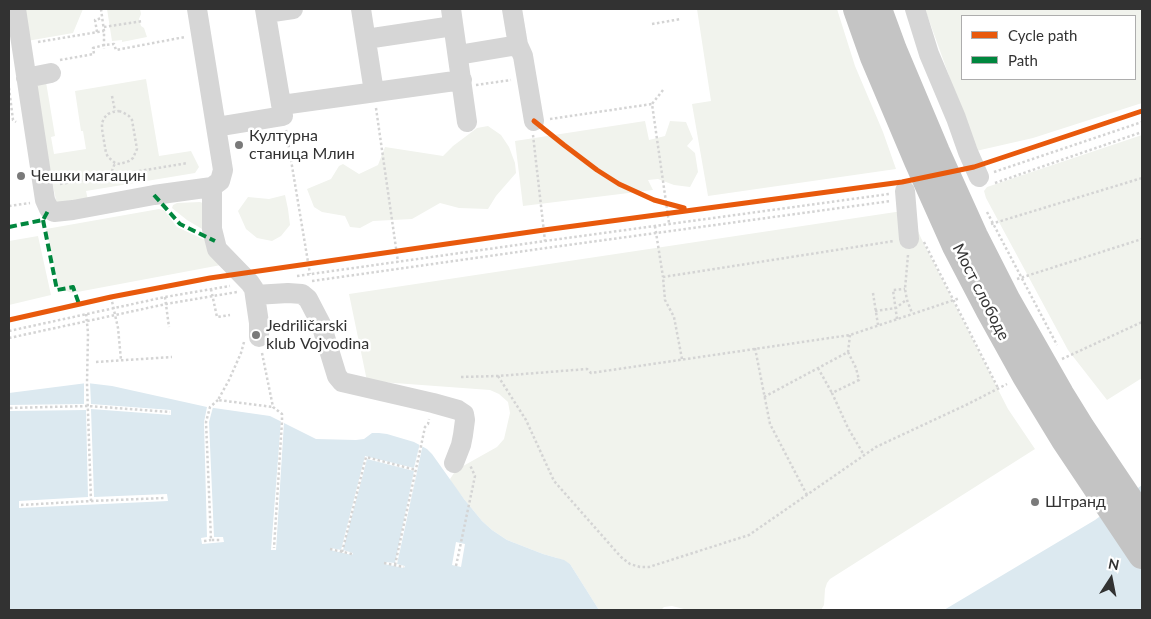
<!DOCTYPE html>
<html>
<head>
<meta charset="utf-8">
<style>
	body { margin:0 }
	#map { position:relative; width:1151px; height:619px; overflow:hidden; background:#fff; font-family:Lato,sans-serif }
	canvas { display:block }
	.frame { position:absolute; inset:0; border:10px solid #323232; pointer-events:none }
	.legend { position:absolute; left:961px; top:15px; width:175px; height:65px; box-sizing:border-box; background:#fff; border:1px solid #adadad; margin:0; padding:6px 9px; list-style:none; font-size:15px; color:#323232 }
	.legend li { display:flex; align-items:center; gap:10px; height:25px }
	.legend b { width:25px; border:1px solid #adadad }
	.north { position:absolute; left:1086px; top:554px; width:50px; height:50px; -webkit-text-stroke:4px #fff; paint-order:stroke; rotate:11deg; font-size:14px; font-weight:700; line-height:20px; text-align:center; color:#323232 }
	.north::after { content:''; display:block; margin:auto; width:18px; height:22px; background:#323232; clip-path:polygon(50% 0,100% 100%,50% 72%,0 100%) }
</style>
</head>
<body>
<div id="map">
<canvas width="1151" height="619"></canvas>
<div class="frame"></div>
<ul class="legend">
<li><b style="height:6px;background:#e8590c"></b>Cycle path</li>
<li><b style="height:6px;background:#00873e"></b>Path</li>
</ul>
<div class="north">N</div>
</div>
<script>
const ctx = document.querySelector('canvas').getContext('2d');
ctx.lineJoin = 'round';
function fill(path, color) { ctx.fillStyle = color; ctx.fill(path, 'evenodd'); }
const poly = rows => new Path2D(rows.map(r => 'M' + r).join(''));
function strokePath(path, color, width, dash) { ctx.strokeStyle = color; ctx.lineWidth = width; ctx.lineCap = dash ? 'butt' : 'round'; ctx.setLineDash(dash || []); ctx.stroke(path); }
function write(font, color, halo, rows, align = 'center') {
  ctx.font = font + ' Lato,sans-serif'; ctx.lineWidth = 5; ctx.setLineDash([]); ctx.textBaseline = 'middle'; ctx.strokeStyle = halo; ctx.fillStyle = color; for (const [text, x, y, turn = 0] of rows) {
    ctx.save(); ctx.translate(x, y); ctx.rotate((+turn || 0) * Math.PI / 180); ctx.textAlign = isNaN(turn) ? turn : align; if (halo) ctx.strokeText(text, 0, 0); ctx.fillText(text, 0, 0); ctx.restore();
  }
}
fill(poly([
	[22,9,83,9,73,33,27,41],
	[107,9,140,9,141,14,139,19,141,26,144,28,147,37,122,42,122,40,112,41],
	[697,9,837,9,855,66,883,132,896,169,708,196,692,104,711,101],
	[925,9,1142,9,1142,103,1033,138,976,151],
	[962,16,1135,16,1135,79,962,79],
	[146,79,159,156,191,151,199,167,195,173,86,191,88,200,57,205,32,84,46,82,55,136,51,137,54,154,86,149,83,131,81,131,75,91],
	[645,121,649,140,665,136,670,121,686,122,693,139,687,146,695,153,698,172,690,187,674,185,658,179,648,180,653,190,523,206,515,141],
	[488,126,501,135,509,147,515,163,516,173,496,196,488,209,459,208,440,203,412,219,373,221,360,228,350,227,345,216,322,212,314,207,307,189,331,179,339,166,343,164,359,174,378,165,385,147,443,156,453,146,477,128],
	[1142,135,1142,378,1107,400,1068,350,986,198,984,191,987,187],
	[285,195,288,209,290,225,281,236,272,241,257,238,246,229,238,211,248,197,269,199],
	[200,202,203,203,203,228,202,229,187,220,172,208,173,205,177,203],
	[159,209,164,210,177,227,205,240,221,265,72,293,59,288,46,229],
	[909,210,921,238,1008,409,1035,449,830,579,827,583,825,589,824,605,821,610,688,610,672,606,664,607,661,610,599,610,570,564,557,558,543,554,507,540,492,530,482,521,464,499,452,484,450,479,456,470,497,447,504,439,510,413,508,402,499,394,490,390,367,381,349,294],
	[38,236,51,295,9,305,9,241]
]), '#f1f3ed');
fill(poly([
	[87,383,112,386,207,407,270,416,316,439,356,440,364,439,372,433,379,433,387,434,414,442,427,449,432,454,464,499,482,521,492,530,507,540,543,554,564,560,570,564,599,610,9,610,9,393],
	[1142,485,1142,610,944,610,1095,520]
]), '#dce9f0');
fill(poly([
	[84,383,90,383,91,404,171,410,171,415,91,409,94,497,167,494,168,501,19,508,19,501,88,497,86,410,9,411,9,405,84,404],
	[207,407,213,407,209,422,214,537,223,537,224,542,202,544,201,538,207,537,204,422],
	[281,420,284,422,276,550,271,550],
	[420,443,423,444,397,564,405,566,404,568,384,564,385,562,395,563,414,471,367,459,343,550,353,553,352,555,330,550,331,548,341,550,365,456,414,468],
	[456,542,465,544,461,567,452,565]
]), '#fff');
strokePath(poly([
	[101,9,104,31,104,49],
	[652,24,681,19],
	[104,27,143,21],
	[97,32,95,20,102,18],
	[38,42,104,31],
	[60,60,94,54,93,48,104,45,114,44,116,50,185,37],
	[476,85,511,80],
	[9,88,13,120,16,122],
	[663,90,652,104,669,223],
	[112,96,115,111],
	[376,108,398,262],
	[119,111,124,113,129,116,132,120,137,149,133,158,129,161,120,164,115,163,108,157,106,153,102,129,102,123,104,118,108,114,113,112,119,111],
	[550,119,652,104],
	[286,130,310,274],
	[533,135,545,241],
	[994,172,1142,122],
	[110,176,115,163],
	[995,183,1142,132],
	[60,184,188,163],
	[9,206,30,203],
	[987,212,1057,345],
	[991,224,1142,178],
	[655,226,663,277],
	[924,242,998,388],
	[908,255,905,289,907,300,912,313],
	[297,276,545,241,889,194],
	[1017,279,1142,239],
	[312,281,546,248,891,201],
	[211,289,217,317,230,315],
	[873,293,878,325],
	[111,297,118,328,121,360],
	[165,297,169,327],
	[875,311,896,308,906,300],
	[897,319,893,290,905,289],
	[9,331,165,297,230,286],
	[9,338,166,304,237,292],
	[244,342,241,353,229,380,218,400,273,407],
	[755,348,770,424,807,495],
	[848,352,856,368,859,380,832,393,848,428,864,455],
	[262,353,273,407,282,414,282,421,274,548],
	[682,359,674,317,665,300,663,277,894,241],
	[1062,359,1142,322],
	[96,362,172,357],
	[818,368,832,393],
	[498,376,526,420,554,481,621,557,630,564,640,567,649,567,749,535,876,447,968,404,1007,384],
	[461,377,498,376,587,369,591,373,850,335,960,298],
	[764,397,848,352,850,335],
	[218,400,210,407,206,422,211,540,221,540],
	[10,408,88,406,170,412],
	[91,501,164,498],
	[21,505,91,501,87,383,88,333,86,313],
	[204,541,211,540],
	[330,549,352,554],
	[342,552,366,457,416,470],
	[384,563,404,567],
	[395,565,421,446,425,427,428,424,429,419],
	[456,566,475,476,470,465]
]), '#d4d4d4', 2.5, [2.5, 2.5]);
strokePath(poly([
	[16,9,45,200,49,209,54,212,73,210,154,195,212,187,220,181,223,170,197,9],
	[361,9,374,92],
	[451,9,467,122],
	[512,9,518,45,523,56,534,121],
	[915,9,929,54,956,118,968,152,979,177],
	[266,13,293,9],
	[366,39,453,26],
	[458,55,518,45],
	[26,78,51,73],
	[282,105,462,80],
	[216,127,283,116,265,9],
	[212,187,212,229,217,249,250,283,254,289,259,323,259,337],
	[905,191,909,239],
	[255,295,288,293,302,294,308,299,321,324,337,376,342,382,433,403,458,410,464,414,465,420,463,435,461,445,454,463]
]), '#d6d6d6', 20);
strokePath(poly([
	[857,9,874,57,918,161,956,246,990,311,1026,376,1065,440,1142,555],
	[878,9,893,50,936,152,974,236,1007,301,1060,394,1081,428,1142,519]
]), '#c4c4c4', 28);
strokePath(poly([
	[154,195,180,224,215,241],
	[43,220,57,290,73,287,79,304],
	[9,227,43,220,49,209]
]), '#00873e', 4, [8, 4]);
strokePath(poly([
	[534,121,564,145,597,170,619,184,654,200,684,208],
	[9,320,111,297,210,278,544,230,902,182,974,167,1142,111]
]), '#e8590c', 5);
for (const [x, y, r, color] of [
	[239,145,5,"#7a7a7a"],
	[21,176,5,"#7a7a7a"],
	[256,335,5,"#7a7a7a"],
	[1035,502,5,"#7a7a7a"]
]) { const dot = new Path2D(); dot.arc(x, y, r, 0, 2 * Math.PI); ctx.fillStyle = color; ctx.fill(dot); strokePath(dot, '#fff', 2); }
write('16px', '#323232', '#fff', [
	["Културна",249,136],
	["станица Млин",249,154],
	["Чешки магацин",31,176],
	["Jedriličarski",266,326],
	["klub Vojvodina",266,344],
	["Штранд",1045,502]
], 'left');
write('16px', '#323232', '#fff', [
	["Мост слободе",981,292,63]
]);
</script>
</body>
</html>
